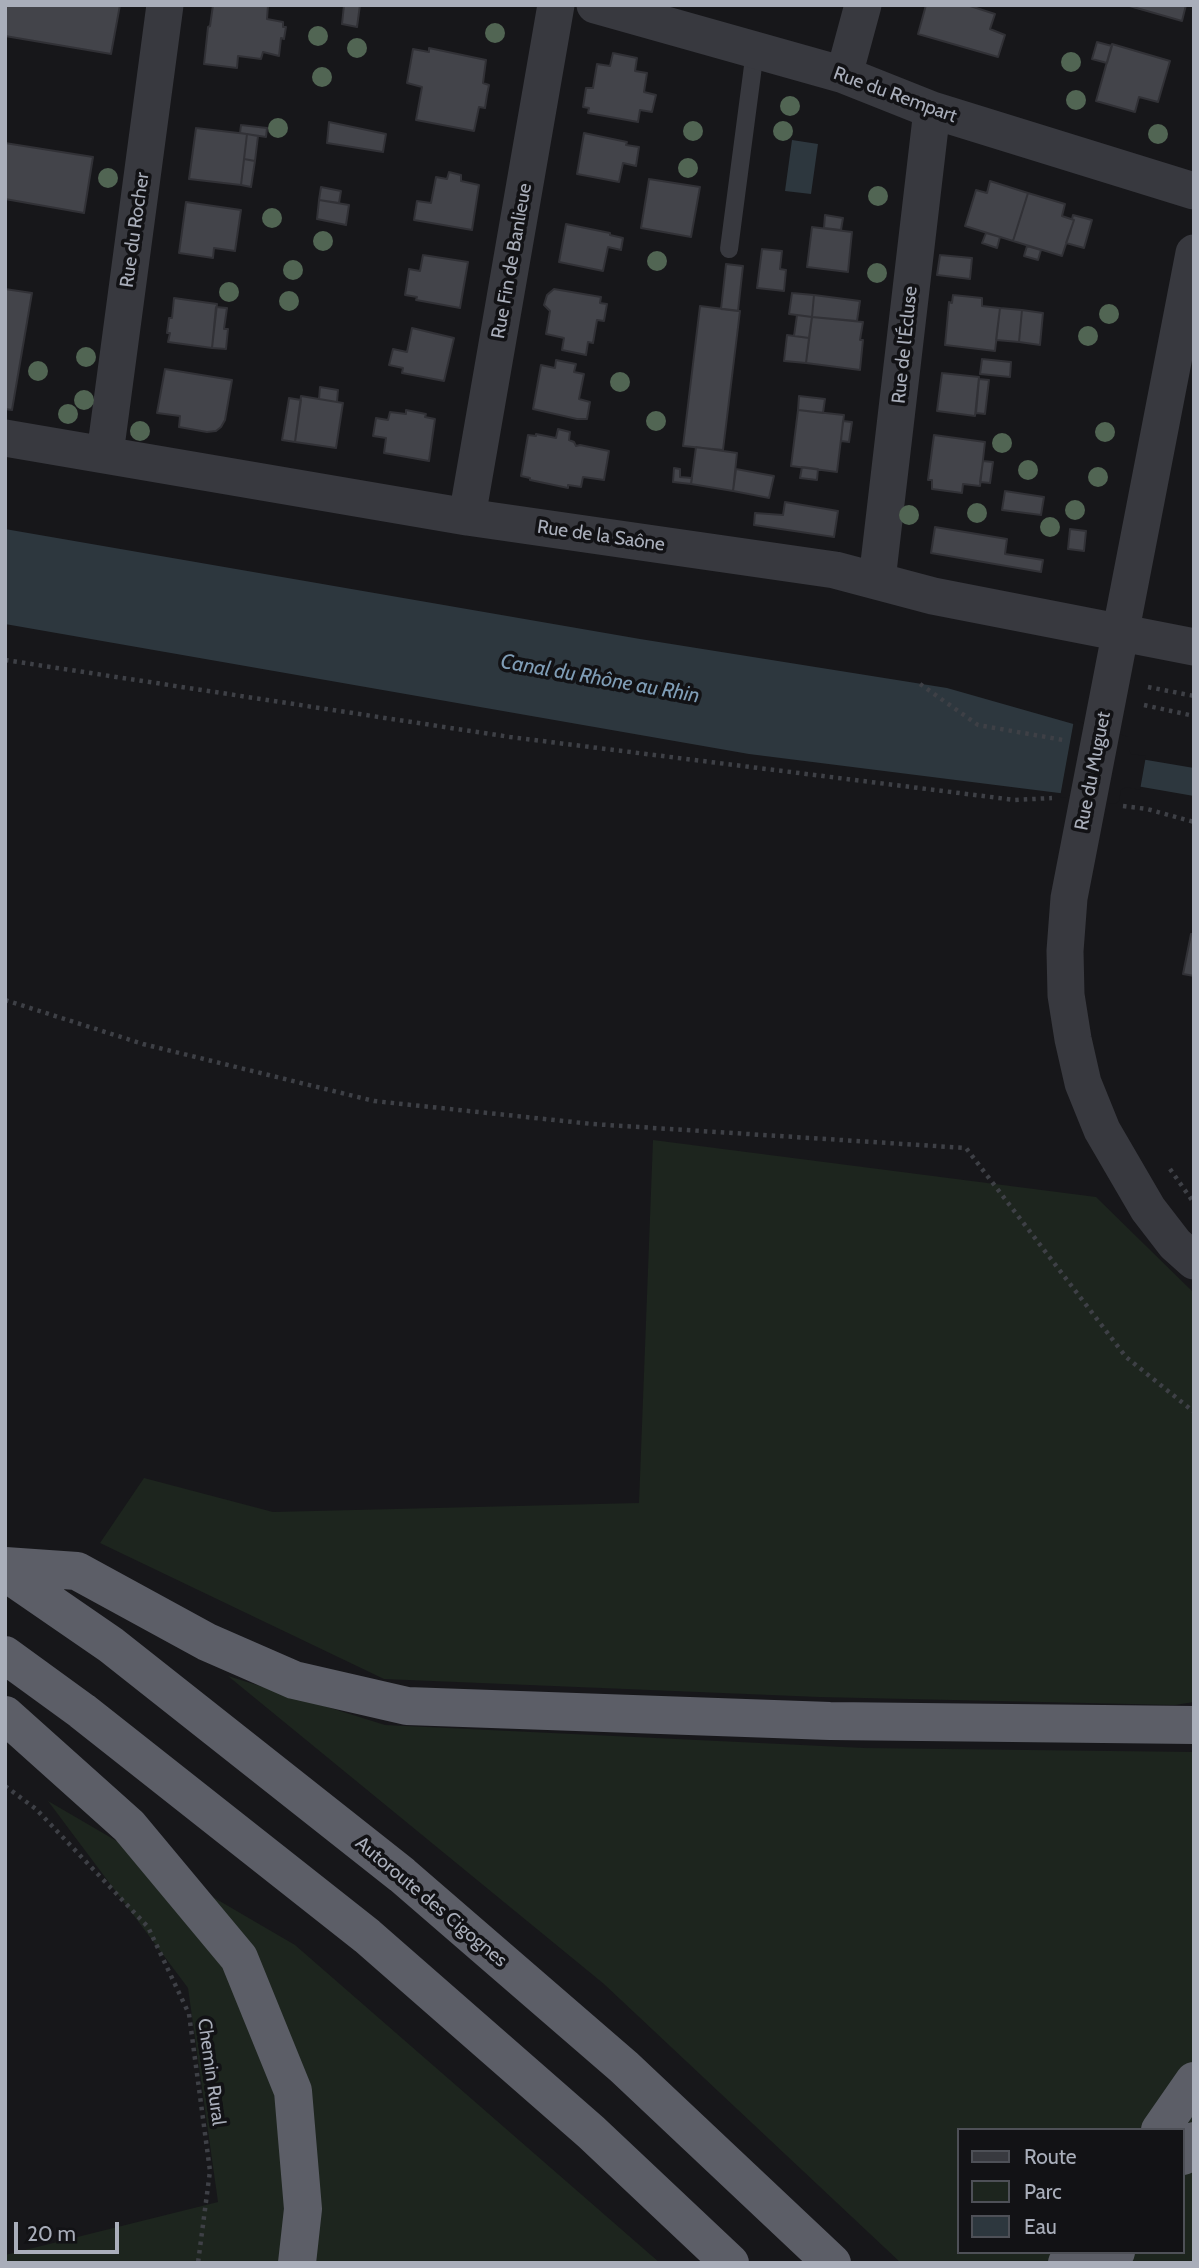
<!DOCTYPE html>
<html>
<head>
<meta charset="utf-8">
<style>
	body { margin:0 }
	#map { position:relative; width:1199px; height:2268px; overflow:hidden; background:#17171a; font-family:Cabin,sans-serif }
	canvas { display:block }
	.frame { position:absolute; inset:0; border:7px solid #a9aeba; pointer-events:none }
	.legend { position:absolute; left:957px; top:2128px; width:228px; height:126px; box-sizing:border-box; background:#121215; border:2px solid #4e5057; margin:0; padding:9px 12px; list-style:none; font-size:21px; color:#a9aeba }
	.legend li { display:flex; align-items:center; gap:14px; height:35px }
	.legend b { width:35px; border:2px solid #4e5057 }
	.scale { position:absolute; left:14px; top:2222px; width:105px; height:32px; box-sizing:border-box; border:4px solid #a9aeba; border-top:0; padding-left:9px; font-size:21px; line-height:24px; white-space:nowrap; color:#a9aeba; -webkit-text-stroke:5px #121215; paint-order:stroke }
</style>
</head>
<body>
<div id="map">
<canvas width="1199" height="2268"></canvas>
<div class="frame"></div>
<ul class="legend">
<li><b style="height:9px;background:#38393f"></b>Route</li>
<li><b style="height:19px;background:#1d251e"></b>Parc</li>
<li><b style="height:19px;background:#2d373e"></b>Eau</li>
</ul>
<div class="scale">20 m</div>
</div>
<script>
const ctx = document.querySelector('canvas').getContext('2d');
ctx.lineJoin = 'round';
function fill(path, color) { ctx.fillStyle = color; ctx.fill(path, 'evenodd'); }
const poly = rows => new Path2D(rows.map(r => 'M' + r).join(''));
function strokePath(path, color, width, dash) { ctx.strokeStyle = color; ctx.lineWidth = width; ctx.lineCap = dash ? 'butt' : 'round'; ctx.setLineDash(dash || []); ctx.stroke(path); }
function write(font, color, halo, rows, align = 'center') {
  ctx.font = font + ' Cabin,sans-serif'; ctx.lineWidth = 7; ctx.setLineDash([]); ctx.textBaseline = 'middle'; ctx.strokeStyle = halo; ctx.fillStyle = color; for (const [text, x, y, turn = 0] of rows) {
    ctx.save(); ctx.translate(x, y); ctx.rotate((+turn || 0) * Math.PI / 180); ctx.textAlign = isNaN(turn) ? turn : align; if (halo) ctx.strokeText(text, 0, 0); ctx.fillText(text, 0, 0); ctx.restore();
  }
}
fill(poly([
	[653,1140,1096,1197,1194,1293,1194,1702,1175,1705,819,1697,384,1679,100,1543,144,1478,273,1512,639,1503],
	[228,1676,385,1725,864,1748,1194,1752,1194,2263,901,2263,604,1984],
	[959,2130,1183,2130,1183,2252,959,2252],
	[48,1801,295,1945,660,2263,5,2263,5,2255,218,2202,188,1988]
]), '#1d251e');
fill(poly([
	[792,140,818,144,811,194,785,191],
	[5,529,640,639,947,688,1126,739,1129,757,1194,768,1194,796,1125,784,1118,787,1115,800,749,754,5,624]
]), '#2d373e');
fill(poly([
	[1074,720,1129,737,1129,750,1131,754,1146,756,1140,790,1126,787,1121,790,1119,801,1115,804,1060,797]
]), '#17171a');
const building = poly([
	[5,5,120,5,111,54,5,36,5,5],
	[213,5,268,5,267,19,283,22,283,27,286,27,284,39,281,38,279,56,263,52,261,59,238,56,237,68,204,64,208,27,210,26,213,5],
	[344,5,360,5,357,27,342,24,344,5],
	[926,5,967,5,995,14,990,29,1005,35,998,57,918,34,926,5],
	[1126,5,1186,5,1182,21,1126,5],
	[1097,42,1112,46,1107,63,1092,59,1097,42],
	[1112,44,1170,61,1158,102,1139,97,1135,112,1096,101,1112,44],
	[429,48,486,60,483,83,489,85,487,95,485,108,479,107,474,131,416,120,422,87,407,83,413,49,429,52,429,48],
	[613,53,637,58,635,71,647,73,644,92,656,95,652,112,640,110,638,122,588,113,589,108,583,107,586,88,593,88,597,64,610,66,613,53],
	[329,122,386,134,383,152,327,143,329,122],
	[241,125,267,128,266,137,240,133,241,125],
	[196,128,247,134,241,185,189,179,196,128],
	[584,133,627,142,626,145,639,147,636,166,623,163,619,182,577,174,584,133],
	[247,134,258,136,255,161,244,159,247,134],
	[5,143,93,157,84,213,5,199,5,143],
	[244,159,255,161,251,187,241,185,244,159],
	[449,172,461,175,461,181,479,185,472,230,414,220,417,201,431,203,436,177,447,179,449,172],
	[649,179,700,187,691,237,641,228,649,179],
	[990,181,1028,193,1013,241,965,226,976,190,987,193,990,181],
	[321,187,341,191,339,203,319,200,321,187],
	[1028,193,1065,204,1062,216,1074,220,1062,256,1013,241,1028,193],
	[319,200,349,205,346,225,317,219,319,200],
	[186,202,241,210,235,251,214,248,213,258,179,253,186,202],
	[825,215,843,218,841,230,824,228,825,215],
	[1073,215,1092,220,1084,248,1066,243,1074,220,1072,219,1073,215],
	[566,224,610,233,610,235,623,238,621,250,608,247,603,271,559,262,566,224],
	[812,227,852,232,848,272,807,267,812,227],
	[986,233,1000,237,997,248,982,243,986,233],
	[1027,246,1041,250,1038,260,1024,256,1027,246],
	[762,249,782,251,780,269,786,270,784,291,757,288,762,249],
	[423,255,468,262,460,308,416,300,417,297,405,295,409,269,420,271,423,255],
	[940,255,972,258,970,279,937,275,940,255],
	[726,264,743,266,738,311,721,309,726,264],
	[5,289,32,293,12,410,5,409,5,289],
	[554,289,601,297,600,303,607,304,604,321,597,320,593,343,588,342,586,355,562,350,564,338,546,334,550,311,544,305,547,295,554,289],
	[792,293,814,295,812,317,789,314,792,293],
	[814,295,860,301,857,321,812,317,814,295],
	[953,295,982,298,982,306,1000,308,995,351,945,345,949,302,952,303,953,295],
	[174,298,217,304,212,348,168,342,170,333,167,333,169,318,172,318,174,298],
	[700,306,740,311,723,450,683,446,700,306],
	[216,307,227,308,224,329,228,329,226,349,212,348,216,307],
	[1000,308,1022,310,1019,342,996,340,1000,308],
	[1022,310,1043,313,1040,345,1019,342,1022,310],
	[797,315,812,317,809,338,794,336,797,315],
	[812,317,863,322,860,340,863,340,860,370,806,363,812,317],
	[412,328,454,338,444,381,402,373,403,368,389,365,393,349,407,352,412,328],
	[787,335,809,338,806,363,784,361,787,335],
	[982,359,1011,362,1010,377,980,374,982,359],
	[556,360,576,364,574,372,584,374,579,399,590,402,587,419,577,419,533,409,541,365,555,368,556,360],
	[165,369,232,380,225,420,221,427,216,431,207,432,179,427,180,416,157,413,165,369],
	[942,373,979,377,975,416,937,411,942,373],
	[979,379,989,380,985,414,976,413,979,379],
	[320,387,338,390,337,402,319,399,320,387],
	[301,396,343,403,336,448,295,442,301,396],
	[799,396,825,399,823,413,798,410,799,396],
	[289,398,301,400,295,442,282,440,289,398],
	[406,410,426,414,425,417,435,419,429,461,384,453,386,438,373,436,376,418,388,420,390,412,406,414,406,410],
	[798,410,844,415,837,472,791,466,798,410],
	[843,421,852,422,849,442,841,441,843,421],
	[558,429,570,432,569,440,574,442,576,446,580,445,609,451,604,480,583,477,581,487,568,485,568,488,530,480,530,478,521,476,528,435,536,436,536,434,556,438,558,429],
	[934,435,985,442,980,486,963,484,962,493,932,489,932,480,928,480,934,435],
	[696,447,737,453,733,491,691,484,696,447],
	[983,461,993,462,990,483,980,482,983,461],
	[802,467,818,469,817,480,800,478,802,467],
	[674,468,680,469,680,477,692,478,691,484,673,482,674,468],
	[736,469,774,476,769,498,733,491,736,469],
	[1005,491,1044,497,1041,515,1002,510,1005,491],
	[785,502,838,511,834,537,754,525,755,513,783,515,785,502],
	[935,527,1007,539,1005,554,1043,560,1041,572,931,553,935,527],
	[1070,529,1086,531,1084,551,1068,549,1070,529],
	[1191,934,1194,934,1194,976,1183,974,1191,934]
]);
fill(building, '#43444a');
strokePath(building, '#313136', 2);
strokePath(poly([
	[5,660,510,737,1015,800,1052,798],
	[920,684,978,725,1063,740],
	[1148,687,1194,696],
	[1144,705,1194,716],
	[1123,806,1147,809,1194,822],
	[5,1000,143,1044,374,1101,592,1124,966,1148,1126,1357,1194,1412],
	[1170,1169,1194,1203],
	[5,1786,36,1809,148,1927,189,2014,210,2171,198,2263]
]), '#3e4046', 4.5, [3.5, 5]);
strokePath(poly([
	[729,249,755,51]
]), '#38393f', 18);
strokePath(poly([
	[595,5,844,75,932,110,1194,191],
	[844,75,863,5],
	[1194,253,1069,898,1065,951,1066,995,1073,1039,1083,1083,1102,1130,1148,1209,1175,1244,1194,1261],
	[5,438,467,517,835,570,933,596,1194,647],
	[105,454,165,5],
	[467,517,556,5],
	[877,580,932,110]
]), '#38393f', 37);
strokePath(poly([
	[5,1566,77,1571,207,1642,294,1680,407,1706,830,1721,1194,1725],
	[5,1572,111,1645,402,1875,624,2067,832,2263],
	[5,1655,82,1711,367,1936,591,2132,730,2263],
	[5,1715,129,1826,239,1958,293,2091,303,2209,297,2263],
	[1160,2130,1194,2081],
	[1183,2156,1194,2141],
	[1067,2263,1075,2252],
	[1109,2263,1116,2252]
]), '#5c5e67', 38);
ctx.fillStyle = '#516553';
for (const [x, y] of [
	[495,33],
	[318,36],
	[357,48],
	[1071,62],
	[322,77],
	[1076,100],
	[790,106],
	[278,128],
	[693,131],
	[783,131],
	[1158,134],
	[688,168],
	[108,178],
	[878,196],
	[272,218],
	[323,241],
	[657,261],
	[293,270],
	[877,273],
	[229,292],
	[289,301],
	[1109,314],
	[1088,336],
	[86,357],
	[38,371],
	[620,382],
	[84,400],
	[68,414],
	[656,421],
	[140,431],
	[1105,432],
	[1002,443],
	[1028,470],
	[1098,477],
	[1075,510],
	[977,513],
	[909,515],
	[1050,527]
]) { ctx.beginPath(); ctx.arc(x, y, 10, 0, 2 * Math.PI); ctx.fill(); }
write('19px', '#a9aeba', '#121215', [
	["Rue du Rempart",895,95,20],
	["Rue du Rocher",135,230,-82],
	["Rue Fin de Banlieue",512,261,-80],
	["Rue de l'Écluse",905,345,-84],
	["Rue de la Saône",601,536,8],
	["Rue du Muguet",1093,771,-79],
	["Autoroute des Cigognes",431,1902,40],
	["Chemin Rural",211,2072,82]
]);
write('italic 21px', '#7f9db6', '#121215', [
	["Canal du Rhône au Rhin",600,679,10]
]);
</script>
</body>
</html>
